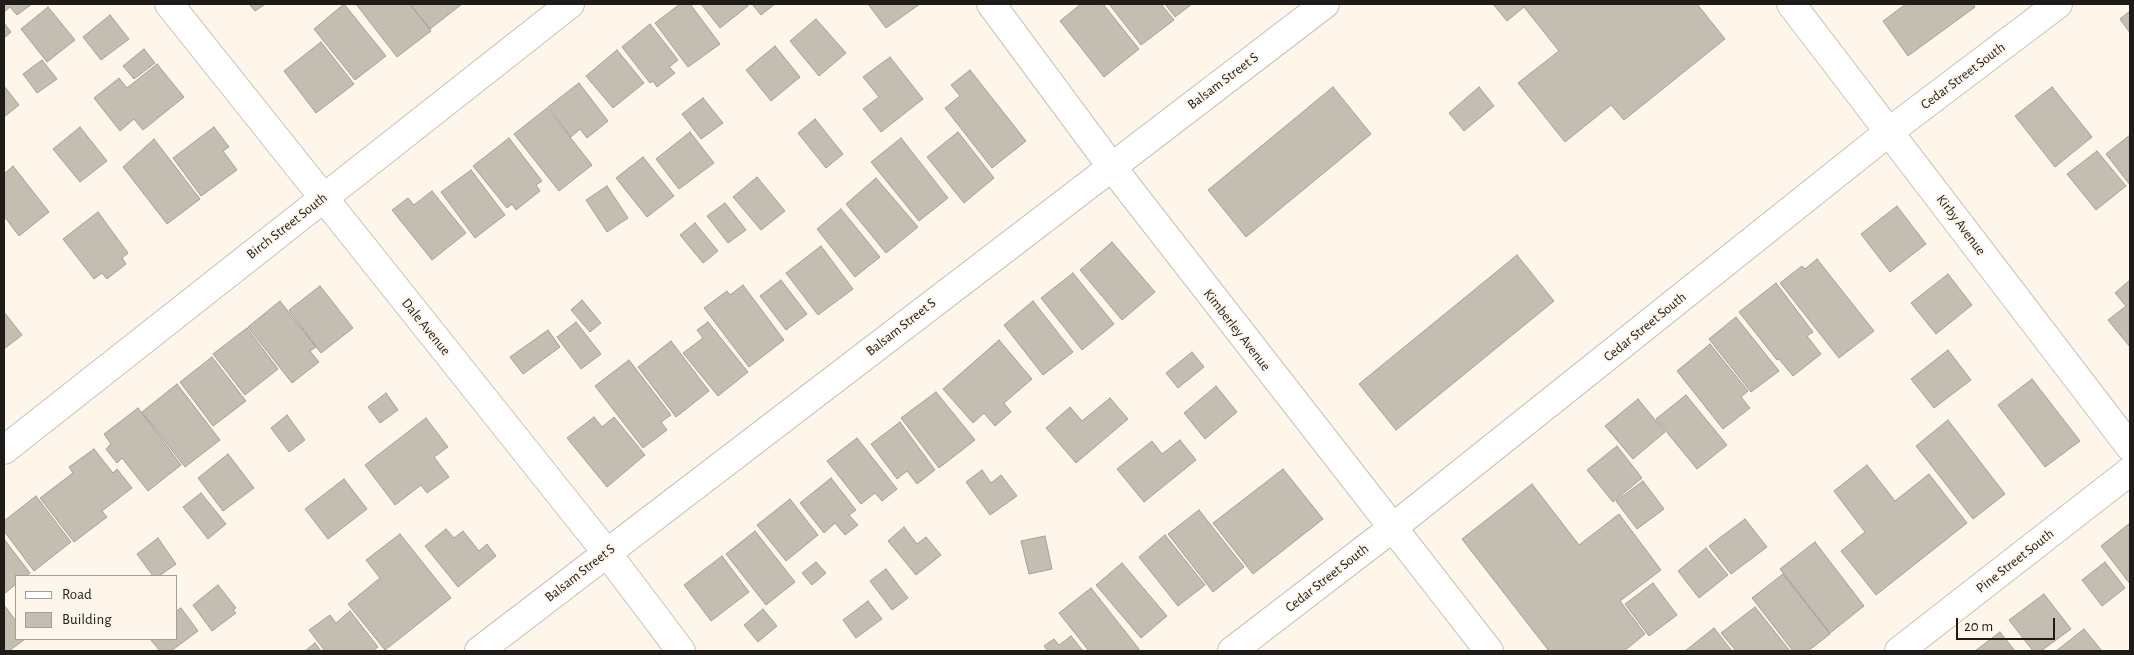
<!DOCTYPE html>
<html>
<head>
<meta charset="utf-8">
<style>
	body { margin:0 }
	#map { position:relative; width:2134px; height:655px; overflow:hidden; background:#fff6eb; font-family:"Alegreya Sans",sans-serif }
	canvas { display:block }
	.frame { position:absolute; inset:0; border:5px solid #1e1b18; pointer-events:none }
	.legend { position:absolute; left:15px; top:575px; width:162px; height:65px; box-sizing:border-box; background:#fff6eb; border:1px solid #a59e97; margin:0; padding:6px 9px; list-style:none; font-size:15px; color:#1e1b18 }
	.legend li { display:flex; align-items:center; gap:10px; height:25px }
	.legend b { width:25px; border:1px solid #a59e97 }
	.scale { position:absolute; left:1956px; top:618px; width:99px; height:22px; box-sizing:border-box; border:2px solid #1e1b18; border-top:0; padding-left:6px; font-size:15px; line-height:18px; white-space:nowrap; color:#1e1b18; -webkit-text-stroke:4px #fff6eb; paint-order:stroke }
</style>
</head>
<body>
<div id="map">
<canvas width="2134" height="655"></canvas>
<div class="frame"></div>
<ul class="legend">
<li><b style="height:6px;background:#fff"></b>Road</li>
<li><b style="height:14px;background:#c4bdb2"></b>Building</li>
</ul>
<div class="scale">20 m</div>
</div>
<script>
const ctx = document.querySelector('canvas').getContext('2d');
ctx.lineJoin = 'round';
function fill(path, color) { ctx.fillStyle = color; ctx.fill(path, 'evenodd'); }
const poly = rows => new Path2D(rows.map(r => 'M' + r).join(''));
function strokePath(path, color, width, dash) { ctx.strokeStyle = color; ctx.lineWidth = width; ctx.lineCap = dash ? 'butt' : 'round'; ctx.setLineDash(dash || []); ctx.stroke(path); }
function write(font, color, halo, rows, align = 'center') {
  ctx.font = font + ' "Alegreya Sans",sans-serif'; ctx.lineWidth = 4; ctx.setLineDash([]); ctx.textBaseline = 'middle'; ctx.strokeStyle = halo; ctx.fillStyle = color; for (const [text, x, y, turn = 0] of rows) {
    ctx.save(); ctx.translate(x, y); ctx.rotate((+turn || 0) * Math.PI / 180); ctx.textAlign = isNaN(turn) ? turn : align; if (halo) ctx.strokeText(text, 0, 0); ctx.fillText(text, 0, 0); ctx.restore();
  }
}
const building = poly([
	[4,4,32,4,17,15,10,7,4,12,4,4],
	[249,4,265,4,255,11,249,4],
	[344,4,386,56,355,80,314,29,344,4],
	[356,4,410,4,431,31,397,57,356,4],
	[410,4,462,4,430,29,410,4],
	[680,4,690,4,720,44,688,67,655,23,680,4],
	[701,4,747,4,748,6,720,28,701,4],
	[752,4,775,4,761,15,752,4],
	[868,4,920,4,886,28,868,4],
	[1081,4,1103,4,1139,49,1104,77,1060,21,1081,4],
	[1109,4,1161,4,1174,20,1141,45,1109,4],
	[1165,4,1192,4,1175,17,1165,4],
	[1493,4,1697,4,1725,39,1624,120,1611,105,1565,142,1518,83,1559,51,1524,7,1507,21,1493,4],
	[1906,4,1973,4,1975,7,1908,56,1883,21,1906,4],
	[48,7,75,40,47,62,21,29,48,7],
	[2130,11,2130,33,2120,19,2130,11],
	[110,15,129,39,101,60,83,37,110,15],
	[816,19,846,53,819,76,790,41,816,19],
	[4,23,11,32,4,38,4,23],
	[650,24,678,60,669,67,675,73,657,87,653,81,650,83,622,47,650,24],
	[321,42,354,84,316,113,284,71,321,42],
	[775,46,800,77,771,101,746,70,775,46],
	[144,49,155,63,134,79,123,66,144,49],
	[617,50,644,83,613,108,586,76,617,50],
	[890,57,923,99,881,132,863,109,879,97,863,77,890,57],
	[42,60,57,79,37,93,23,74,42,60],
	[157,64,184,97,143,130,134,119,120,131,94,98,119,78,127,88,157,64],
	[970,70,1026,141,992,168,945,108,960,96,951,85,970,70],
	[579,83,608,121,587,138,580,129,571,137,548,107,579,83],
	[4,86,19,105,4,117,4,86],
	[1333,87,1371,134,1246,237,1208,190,1333,87],
	[1479,87,1494,106,1464,131,1449,113,1479,87],
	[2052,87,2092,137,2055,167,2015,116,2052,87],
	[703,98,723,123,701,139,682,114,703,98],
	[547,108,592,165,559,191,514,134,547,108],
	[815,119,843,154,826,168,798,133,815,119],
	[80,127,107,161,80,182,53,149,80,127],
	[214,127,229,147,223,151,237,170,201,196,173,158,214,127],
	[690,132,714,163,679,189,656,159,690,132],
	[958,132,994,178,964,203,927,157,958,132],
	[2130,135,2130,185,2106,154,2130,135],
	[509,138,542,181,536,185,540,191,516,210,512,204,507,208,473,166,509,138],
	[901,138,948,198,919,221,871,162,901,138],
	[154,139,200,199,167,224,123,167,154,139],
	[2097,151,2126,186,2096,210,2067,174,2097,151],
	[643,157,674,196,647,217,616,178,643,157],
	[13,166,49,212,19,236,4,216,4,174,13,166],
	[471,170,505,215,475,238,441,192,471,170],
	[757,177,785,211,761,230,733,197,757,177],
	[876,178,918,227,886,253,846,204,876,178],
	[607,186,628,218,607,232,586,200,607,186],
	[432,191,466,233,432,260,392,210,408,198,414,205,432,191],
	[725,203,746,230,728,243,707,216,725,203],
	[1897,206,1926,244,1890,272,1861,234,1897,206],
	[841,209,880,257,855,277,817,229,841,209],
	[98,212,128,253,122,258,126,264,107,279,102,273,94,279,63,239,98,212],
	[695,223,718,251,703,263,680,235,695,223],
	[1112,242,1155,292,1122,320,1080,270,1112,242],
	[821,246,853,289,818,315,786,273,821,246],
	[1517,255,1554,301,1396,430,1359,384,1517,255],
	[1817,259,1874,331,1839,358,1780,283,1802,266,1805,269,1817,259],
	[1073,273,1114,324,1082,350,1041,298,1073,273],
	[1948,274,1972,305,1936,334,1911,303,1948,274],
	[781,280,807,314,786,330,760,296,781,280],
	[2130,280,2130,347,2108,320,2126,306,2115,293,2130,280],
	[1776,283,1813,332,1807,336,1821,354,1793,376,1779,359,1777,360,1739,312,1776,283],
	[743,285,784,340,749,367,704,308,727,291,730,295,743,285],
	[320,286,353,328,321,353,289,310,320,286],
	[582,300,601,323,590,332,571,310,582,300],
	[280,301,316,347,310,351,319,362,292,383,248,327,280,301],
	[1033,301,1073,352,1043,375,1004,325,1033,301],
	[4,312,22,335,4,349,4,312],
	[1736,317,1779,371,1751,392,1709,339,1736,317],
	[576,322,601,354,581,369,557,337,576,322],
	[708,322,748,372,718,396,683,353,703,338,697,330,708,322],
	[247,328,278,369,245,395,213,354,247,328],
	[548,330,560,347,523,374,510,357,548,330],
	[999,340,1032,379,1004,403,1011,412,995,426,984,413,973,423,943,389,999,340],
	[671,341,709,391,676,417,638,367,671,341],
	[1710,344,1748,391,1741,397,1750,408,1723,429,1677,371,1710,344],
	[1948,350,1971,380,1934,408,1911,379,1948,350],
	[1192,352,1204,367,1178,388,1166,373,1192,352],
	[212,357,246,401,213,426,180,382,212,357],
	[629,360,671,415,661,422,667,430,643,448,595,386,629,360],
	[2032,379,2080,441,2045,467,1998,405,2032,379],
	[177,384,220,440,185,467,142,412,177,384],
	[1216,386,1237,412,1205,439,1184,413,1216,386],
	[936,392,975,440,939,468,901,418,936,392],
	[386,393,398,410,380,423,368,407,386,393],
	[1686,395,1727,445,1697,469,1656,419,1686,395],
	[1110,398,1128,419,1076,463,1046,428,1070,407,1082,421,1110,398],
	[1638,399,1665,432,1633,459,1605,426,1638,399],
	[138,408,181,465,148,491,122,458,117,463,106,449,111,444,104,434,138,408],
	[287,415,305,440,289,452,271,428,287,415],
	[594,417,602,427,614,417,645,455,607,487,567,438,594,417],
	[426,418,448,447,434,457,449,477,427,493,421,485,395,505,365,465,426,418],
	[1948,420,2005,494,1973,519,1916,446,1948,420],
	[900,422,935,470,917,484,907,471,897,479,871,444,900,422],
	[857,438,897,489,882,501,875,493,861,504,827,461,857,438],
	[1180,440,1196,460,1144,502,1117,469,1152,441,1162,454,1180,440],
	[1617,446,1642,478,1613,502,1587,470,1617,446],
	[94,449,113,473,117,469,132,488,102,511,107,517,74,542,40,498,73,473,69,467,94,449],
	[228,454,254,488,223,511,198,478,228,454],
	[1867,465,1895,501,1929,474,1967,523,1876,595,1841,551,1865,532,1834,491,1867,465],
	[1283,469,1323,519,1253,574,1213,523,1283,469],
	[982,470,991,483,1001,475,1017,496,990,515,966,482,982,470],
	[831,478,856,510,849,515,858,525,845,535,835,523,824,533,800,503,831,478],
	[344,479,367,509,328,539,305,509,344,479],
	[1643,481,1664,509,1637,529,1616,501,1643,481],
	[1532,484,1579,545,1619,514,1661,570,1620,601,1645,634,1624,651,1549,651,1462,539,1532,484],
	[201,493,226,524,208,539,183,507,201,493],
	[36,496,71,542,34,571,4,531,4,521,36,496],
	[790,499,818,535,786,561,757,525,790,499],
	[1199,510,1244,567,1213,592,1168,534,1199,510],
	[1745,519,1767,547,1731,574,1709,546,1745,519],
	[2130,523,2130,584,2101,546,2130,523],
	[904,527,917,544,926,537,941,555,916,575,888,541,904,527],
	[446,529,454,538,463,531,479,551,487,544,496,556,458,587,425,546,446,529],
	[755,531,795,582,766,605,726,554,755,531],
	[400,534,451,598,385,650,348,604,380,578,366,560,400,534],
	[1165,535,1205,585,1178,606,1139,557,1165,535],
	[1045,536,1052,569,1029,574,1021,541,1045,536],
	[158,538,176,564,159,576,153,576,137,554,158,538],
	[4,539,30,573,26,576,16,576,16,584,4,594,4,539],
	[1815,542,1864,606,1830,633,1780,569,1815,542],
	[1706,548,1728,575,1699,598,1678,571,1706,548],
	[722,556,749,592,711,621,684,585,722,556],
	[816,562,826,573,812,585,802,573,816,562],
	[2105,562,2125,588,2102,606,2082,580,2105,562],
	[1122,563,1167,616,1141,638,1096,585,1122,563],
	[886,569,908,598,892,610,870,581,886,569],
	[1783,574,1830,634,1808,651,1793,651,1752,598,1783,574],
	[1653,583,1677,615,1649,636,1625,604,1653,583],
	[218,585,236,608,233,610,236,613,212,631,193,605,218,585],
	[1091,588,1139,649,1136,651,1089,651,1059,613,1091,588],
	[2044,594,2071,629,2041,651,2033,651,2009,620,2044,594],
	[868,601,882,619,856,638,843,620,868,601],
	[4,605,16,621,16,639,25,639,9,651,4,651,4,605],
	[1755,607,1790,651,1736,651,1721,633,1755,607],
	[181,608,198,631,171,651,160,651,150,639,176,639,176,611,181,608],
	[763,609,777,626,758,642,744,625,763,609],
	[350,611,378,647,372,651,325,651,309,630,330,615,336,623,350,611],
	[1714,628,1732,651,1685,651,1714,628],
	[2084,629,2102,651,2056,651,2084,629],
	[2000,632,2015,651,1975,651,2000,632],
	[1071,636,1083,651,1048,651,1044,646,1054,639,1059,645,1071,636],
	[315,643,321,651,305,651,315,643]
]);
fill(building, '#c4bdb2');
strokePath(building, '#a79f95', 1);
const street = poly([
	[169,4,607,553,681,651],
	[991,4,1111,166,1489,651],
	[1791,4,2130,447],
	[4,450,570,4],
	[479,651,1325,4],
	[1232,651,1391,529,1890,131,2058,4]
]);
const secondary = poly([
	[1899,651,2130,471]
]);
strokePath(street, '#c9c1b6', 30);
strokePath(secondary, '#c9c1b6', 30);
strokePath(street, '#fff', 28);
strokePath(secondary, '#fff', 28);
write('14px', '#1e1b18', '#fff6eb', [
	["Cedar Street South",1963,76,-37],
	["Balsam Street S",1223,81,-37],
	["Kirby Avenue",1961,225,53],
	["Birch Street South",287,226,-38],
	["Dale Avenue",426,327,51],
	["Balsam Street S",901,327,-38],
	["Cedar Street South",1645,327,-39],
	["Kimberley Avenue",1237,330,52],
	["Pine Street South",2015,561,-38],
	["Balsam Street S",580,573,-38],
	["Cedar Street South",1327,578,-38]
]);
</script>
</body>
</html>
